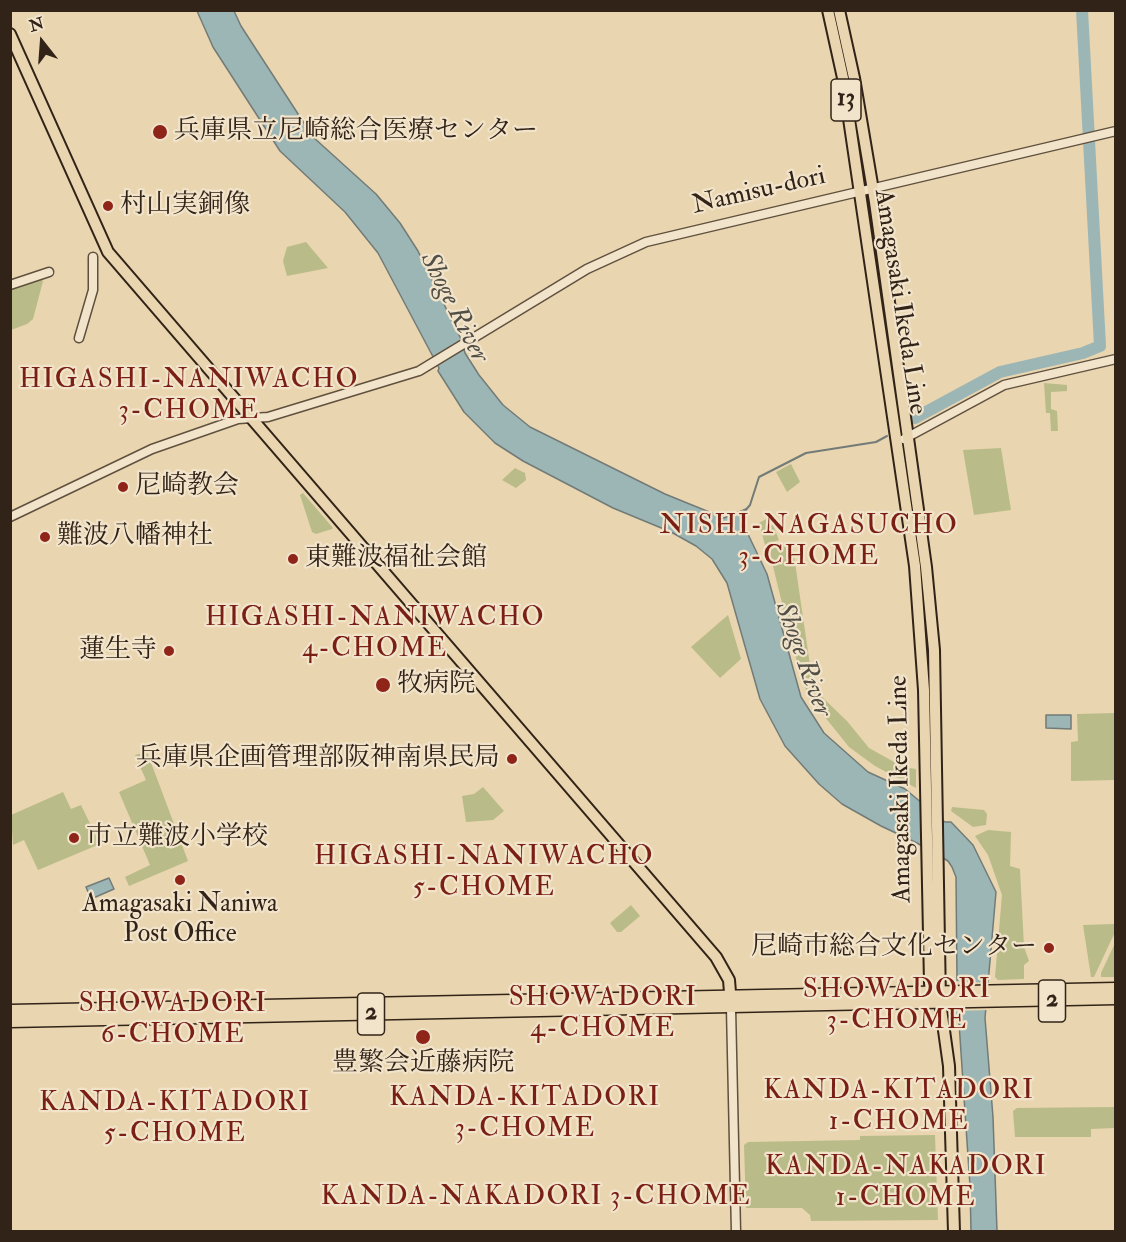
<!DOCTYPE html>
<html>
<head>
<meta charset="utf-8">
<style>
	body { margin:0 }
	#map { position:relative; width:1126px; height:1242px; overflow:hidden; background:#e9d5af; font-family:"IM FELL Double Pica",serif }
	canvas { display:block }
	.frame { position:absolute; inset:0; border:12px solid #322318; pointer-events:none }
	.north { position:absolute; left:12px; top:12px; width:60px; height:60px; -webkit-text-stroke:4px #f1e4cb; paint-order:stroke; rotate:343deg; font-size:16px; font-weight:700; line-height:24px; text-align:center; color:#322318 }
	.north::after { content:''; display:block; margin:auto; width:21px; height:27px; background:#322318; clip-path:polygon(50% 0,100% 100%,50% 72%,0 100%) }
</style>
</head>
<body>
<div id="map">
<canvas width="1126" height="1242"></canvas>
<div class="frame"></div>
<div class="north">N</div>
</div>
<script>
const ctx = document.querySelector('canvas').getContext('2d');
ctx.lineJoin = 'round';
function fill(path, color) { ctx.fillStyle = color; ctx.fill(path, 'evenodd'); }
const poly = rows => new Path2D(rows.map(r => 'M' + r).join(''));
function strokePath(path, color, width, dash) { ctx.strokeStyle = color; ctx.lineWidth = width; ctx.lineCap = dash ? 'butt' : 'round'; ctx.setLineDash(dash || []); ctx.stroke(path); }
function write(font, color, halo, rows, align = 'center') {
  ctx.font = font + ' "IM FELL Double Pica","Noto Serif JP",serif'; ctx.lineWidth = 4.5; ctx.setLineDash([]); ctx.textBaseline = 'middle'; ctx.strokeStyle = halo; ctx.fillStyle = color; for (const [text, x, y, turn = 0] of rows) {
    ctx.save(); ctx.translate(x, y); ctx.rotate((+turn || 0) * Math.PI / 180); ctx.textAlign = isNaN(turn) ? turn : align; if (halo) ctx.strokeText(text, 0, 0); ctx.fillText(text, 0, 0); ctx.restore();
  }
}
fill(poly([
	[306,242,328,268,287,276,283,261,287,247],
	[41,279,43,281,33,319,27,324,11,330,11,290],
	[1044,383,1067,385,1067,391,1051,392,1051,409,1057,411,1058,431,1051,431,1050,413,1046,413],
	[1001,448,1011,510,974,515,963,450],
	[791,464,800,482,787,492,776,472],
	[515,468,525,473,526,480,516,488,502,480],
	[303,493,333,528,332,529,316,534,312,532,300,495],
	[770,517,779,540,765,545,759,523],
	[784,544,793,549,810,665,823,698,847,721,869,748,903,767,916,769,916,788,875,766,849,747,808,696,794,652,769,550],
	[728,615,741,659,720,678,691,647],
	[1115,713,1115,780,1071,781,1071,742,1078,741,1077,714],
	[147,752,188,861,129,886,125,877,150,865,119,792,146,780,135,755],
	[483,787,504,811,493,820,466,822,462,796,474,794],
	[63,792,71,809,81,805,100,844,38,870,24,840,13,845,11,815],
	[952,807,984,810,987,814,986,825,973,827,951,811],
	[988,830,1011,832,1010,866,1020,869,1024,947,1029,961,1024,965,1024,979,998,980,995,977,1002,895,988,855,975,836],
	[631,905,640,916,621,932,617,932,610,923],
	[1115,924,1115,932,1094,977,1091,977,1083,925],
	[1115,943,1115,977,1101,977,1101,973],
	[1115,1107,1115,1128,1091,1129,1091,1137,1015,1137,1013,1111,1017,1108],
	[935,1135,938,1220,811,1221,810,1215,802,1208,746,1208,744,1145,748,1142,860,1140,860,1136]
]), '#b9bc88');
const water = poly([
	[197,11,234,11,241,26,313,137,376,194,400,223,418,251,461,339,465,353,479,375,503,405,530,427,665,494,724,518,746,509,746,530,767,574,801,697,824,733,868,772,905,789,945,822,951,822,973,845,996,892,985,1018,993,1117,997,1231,971,1231,970,1186,959,1023,954,1014,957,980,956,877,952,867,948,861,917,843,881,826,842,804,819,784,785,746,760,699,727,583,712,559,696,546,671,532,613,508,523,461,495,443,464,412,438,371,439,368,378,253,345,212,280,151,213,47,197,11],
	[1046,715,1071,715,1071,729,1046,728,1046,715],
	[109,878,114,889,91,899,86,887,109,878]
]);
fill(water, '#9cb6b6');
strokePath(water, '#727b77', 1.5);
fill(poly([
	[953,981,990,983,989,1010,955,1011,951,1015]
]), '#e9d5af');
strokePath(poly([
	[744,512,750,505,759,477,806,453,876,442,887,436]
]), '#727b77', 2);
strokePath(poly([
	[915,418,1000,372,1083,353,1100,346,1082,10]
]), '#9cb6b6', 12);
const minor = poly([
	[10,285,49,272],
	[79,338,93,290,93,257],
	[904,439,1004,385,1116,359],
	[10,517,152,449,238,419,268,417,419,371,587,269,646,242,1116,131],
	[731,1008,736,1232]
]);
const major = poly([
	[828,10,843,78,915,566,924,690,930,983,931,993,935,998],
	[839,10,854,78,875,202,926,567,934,650,940,1002,949,1066,954,1232],
	[10,34,108,252,716,957,729,980,731,1005]
]);
const highway = poly([
	[10,1011,1116,989],
	[10,1021,1116,998]
]);
strokePath(minor, '#60503e', 11);
strokePath(major, '#322318', 14);
strokePath(highway, '#322318', 15);
strokePath(minor, '#f1e4cb', 8);
strokePath(major, '#e9d5af', 10);
strokePath(highway, '#e9d5af', 12);
for (const [x, y, r, color] of [
	[160,132,8,"#8f2418"],
	[108,206,6,"#8f2418"],
	[123,487,6,"#8f2418"],
	[45,537,6,"#8f2418"],
	[293,559,6,"#8f2418"],
	[169,651,6,"#8f2418"],
	[383,685,8,"#8f2418"],
	[512,759,6,"#8f2418"],
	[74,838,6,"#8f2418"],
	[180,880,6,"#8f2418"],
	[1049,948,6,"#8f2418"],
	[423,1037,8,"#8f2418"]
]) { const dot = new Path2D(); dot.arc(x, y, r, 0, 2 * Math.PI); ctx.fillStyle = color; ctx.fill(dot); strokePath(dot, '#f1e4cb', 2); }
for (const [x, y, w] of [
	[846,100,30],
	[1052,1001,27],
	[371,1014,27]
]) { const box = new Path2D(); box.roundRect(x - w / 2, y - 21, w, 42, 4.5); ctx.fillStyle = '#f1e4cb'; ctx.fill(box); strokePath(box, '#322318', 1.5); }
write('bold 24px', '#322318', null, [
	["13",846,100],
	["2",1052,1001],
	["2",371,1014]
]);
write('26px', '#322318', '#f1e4cb', [
	["兵庫県立尼崎総合医療センター",174,132],
	["村山実銅像",120,206],
	["尼崎教会",135,487],
	["難波八幡神社",57,537],
	["東難波福祉会館",305,559],
	["蓮生寺",157,651,"right"],
	["牧病院",397,685],
	["兵庫県企画管理部阪神南県民局",500,759,"right"],
	["市立難波小学校",86,838],
	["Amagasaki Naniwa",180,905,"center"],
	["Post Office",180,935,"center"],
	["尼崎市総合文化センター",1037,948,"right"],
	["豊繁会近藤病院",423,1064,"center"]
], 'left');
write('26px', '#322318', '#f1e4cb', [
	["Namisu-dori",759,192,-13],
	["Amagasaki Ikeda Line",899,302,81],
	["Amagasaki Ikeda Line",902,789,-91]
]);
write('italic 27px', '#524f47', '#f1e4cb', [
	["Shoge River",453,308,63],
	["Shoge River",802,660,70]
]);
ctx.letterSpacing = '1.5px';
write('27px', '#7a1f14', '#f1e4cb', [
	["HIGASHI-NANIWACHO",189,381],
	["3-CHOME",189,412],
	["NISHI-NAGASUCHO",809,527],
	["3-CHOME",809,558],
	["HIGASHI-NANIWACHO",375,619],
	["4-CHOME",375,650],
	["HIGASHI-NANIWACHO",484,858],
	["5-CHOME",484,889],
	["SHOWADORI",897,991],
	["3-CHOME",897,1022],
	["SHOWADORI",603,999],
	["4-CHOME",603,1030],
	["SHOWADORI",173,1005],
	["6-CHOME",173,1036],
	["KANDA-KITADORI",899,1092],
	["1-CHOME",899,1123],
	["KANDA-KITADORI",525,1099],
	["3-CHOME",525,1130],
	["KANDA-KITADORI",175,1104],
	["5-CHOME",175,1135],
	["KANDA-NAKADORI",906,1168],
	["1-CHOME",906,1199],
	["KANDA-NAKADORI 3-CHOME",536,1198]
]);
ctx.letterSpacing = '0px';
</script>
</body>
</html>
